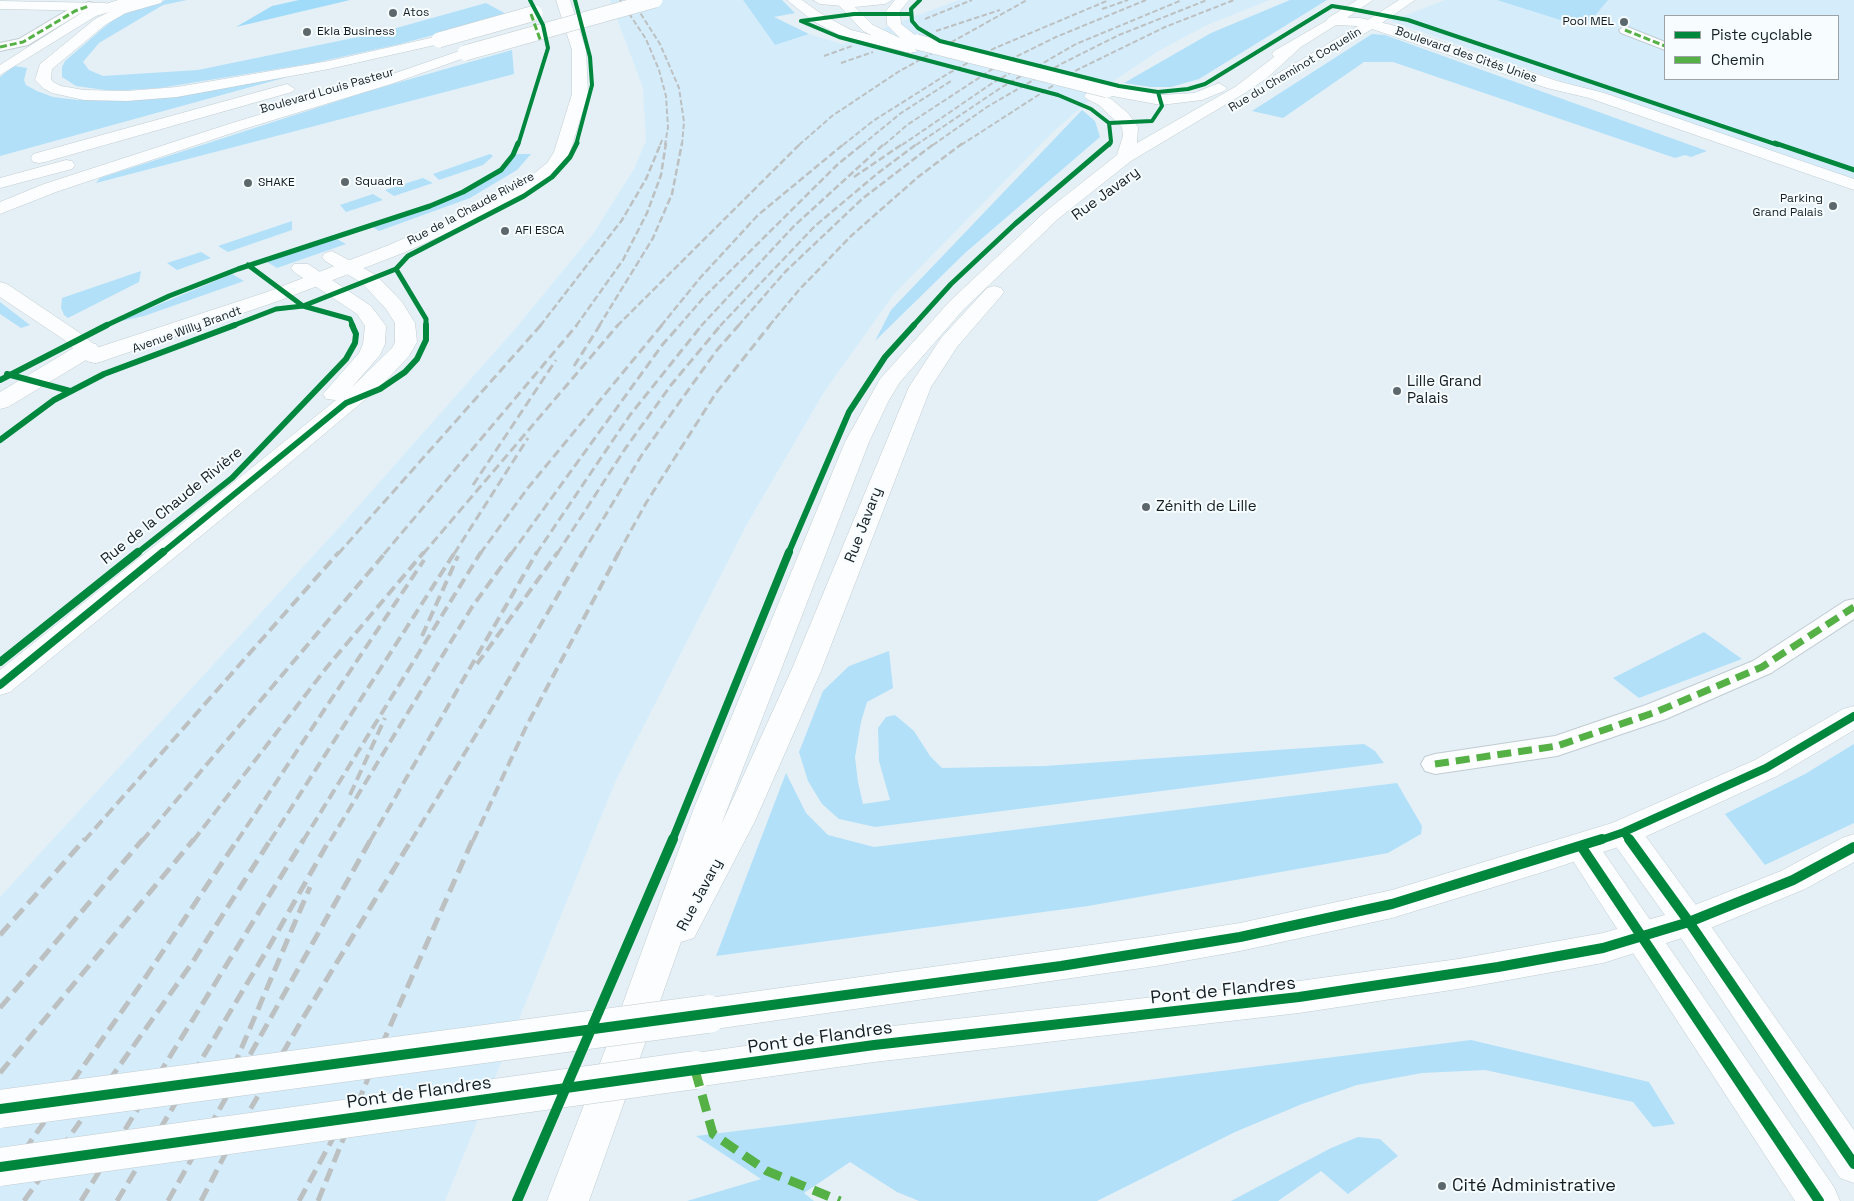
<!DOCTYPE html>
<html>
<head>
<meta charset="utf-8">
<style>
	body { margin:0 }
	#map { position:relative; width:1854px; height:1201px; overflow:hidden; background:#e4f0f6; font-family:"Space Grotesk",sans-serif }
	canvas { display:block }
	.legend { position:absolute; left:1664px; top:15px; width:175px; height:65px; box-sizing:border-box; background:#f7fcff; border:1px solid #9ca3a7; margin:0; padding:6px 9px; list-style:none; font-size:15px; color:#141e23 }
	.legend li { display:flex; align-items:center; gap:10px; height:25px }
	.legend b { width:25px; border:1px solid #9ca3a7 }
</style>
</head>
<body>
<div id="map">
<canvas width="1854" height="1201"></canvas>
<ul class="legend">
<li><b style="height:6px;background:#00873e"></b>Piste cyclable</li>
<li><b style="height:6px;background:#55b145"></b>Chemin</li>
</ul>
</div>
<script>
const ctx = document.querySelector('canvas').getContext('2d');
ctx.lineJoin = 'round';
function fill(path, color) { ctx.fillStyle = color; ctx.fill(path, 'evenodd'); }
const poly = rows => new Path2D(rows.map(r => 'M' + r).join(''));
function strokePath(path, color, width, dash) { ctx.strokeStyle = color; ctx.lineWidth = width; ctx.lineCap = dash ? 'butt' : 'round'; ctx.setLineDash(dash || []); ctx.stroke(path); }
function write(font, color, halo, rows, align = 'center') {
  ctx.font = font + ' "Space Grotesk",sans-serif'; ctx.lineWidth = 4; ctx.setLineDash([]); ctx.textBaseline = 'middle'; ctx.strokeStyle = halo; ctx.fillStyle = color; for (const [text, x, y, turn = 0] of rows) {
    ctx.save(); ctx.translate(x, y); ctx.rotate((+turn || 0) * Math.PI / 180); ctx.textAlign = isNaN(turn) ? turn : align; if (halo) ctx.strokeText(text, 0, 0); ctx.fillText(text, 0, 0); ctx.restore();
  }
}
fill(poly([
	[610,0,743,0,775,45,809,34,842,44,958,0,1270,0,1207,25,1160,50,1106,86,1053,132,894,294,824,392,747,524,616,780,445,1201,0,1201,0,897,346,520,516,328,593,234,634,169,646,141,643,88],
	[1445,0,1854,0,1854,185,1391,21],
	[1665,16,1838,16,1838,79,1665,79]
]), '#d5edfb');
fill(poly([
	[166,0,187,0,163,5,99,43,83,62,89,70,103,76,198,70,382,32,486,3,508,15,400,44,314,63,160,88,112,91,76,86,62,77,62,67,65,61,102,29,121,14],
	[743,0,782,0,795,13,774,17,809,34,775,45],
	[1290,0,1327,0,1199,79,1171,87,1150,87,1124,83,1211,33],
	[1497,0,1608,0,1591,20,1573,24],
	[1372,34,1385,35,1707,151,1691,157,1685,155,1675,158,1393,62,1364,62,1283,118,1252,111],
	[512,50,514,74,96,183,100,178,372,90],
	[14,66,27,68,24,80,26,85,37,91,53,97,78,100,131,100,298,74,0,156,0,77],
	[1082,110,1095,121,1100,137,965,253,875,341,891,310],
	[490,154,493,156,483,165,439,180,433,174],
	[517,154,531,154,517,170,470,198,379,231,371,226,431,207,461,195,496,176],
	[423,178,433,183,394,196,385,190],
	[373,194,383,200,346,212,340,205],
	[292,221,292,230,228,252,218,246],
	[335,238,346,244,277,268,267,262],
	[201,252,211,258,177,270,167,263],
	[141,271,139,282,68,318,64,315,61,308,62,298],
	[232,274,244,281,144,316,117,322],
	[0,302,30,325,21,328,0,314],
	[1704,632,1742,659,1639,698,1613,678],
	[889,651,893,688,867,702,861,722,855,757,858,782,863,804,890,800,879,761,878,728,886,717,895,715,914,731,930,756,942,768,1045,766,1364,744,1375,751,1384,763,875,827,839,819,822,804,808,781,799,752,823,691,849,666],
	[1854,744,1854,823,1765,865,1725,814,1805,774],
	[786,773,806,813,828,835,874,847,1397,783,1422,826,1421,834,1388,853,1088,906,716,956],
	[1471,1040,1649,1082,1675,1124,1653,1127,1633,1102,1485,1070,1422,1073,1357,1085,1302,1104,1235,1132,1097,1201,919,1201,897,1192,850,1162,804,1193,814,1201,687,1201,761,1179,696,1136],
	[1358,1137,1380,1139,1398,1156,1348,1194,1321,1171,1278,1201,1231,1201,1331,1148]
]), '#b2e0f9');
fill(poly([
	[299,0,350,0,236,27,272,6]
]), '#a0dbf9');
const pedestrian = poly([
	[89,2,93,3,95,6,93,9,79,14,28,45,0,51,0,43,19,39,71,8,89,2],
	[1625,26,1665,42,1665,50,1621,33,1619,30,1625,26],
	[1854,599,1854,619,1771,673,1666,719,1557,756,1435,774,1425,771,1421,764,1425,757,1435,754,1555,736,1646,705,1753,661,1845,601,1854,599]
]);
const minor = poly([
	[0,1,105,3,112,7,105,11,0,9,0,1],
	[332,251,376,275,402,302,415,323,417,342,409,356,379,388,268,481,10,692,0,695,0,670,336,400,326,399,323,394,359,353,363,344,365,326,357,314,294,272,291,268,294,264,308,264,371,306,386,326,385,344,380,355,352,387,392,348,395,342,395,323,386,309,362,283,325,261,322,257,325,253,332,251],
	[88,343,96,344,99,349,96,354,8,407,0,409,0,392,80,344,88,343]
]);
const tertiary = poly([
	[118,0,163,0,161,3,119,15,114,14,113,11,96,16,0,75,0,65,86,10,118,0],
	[556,0,570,0,586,50,588,94,570,152,559,170,543,184,505,207,403,253,281,300,103,361,95,363,87,361,84,356,87,351,267,292,389,245,493,199,531,176,547,163,554,152,572,94,572,50,556,0]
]);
const secondary = poly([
	[834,0,848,0,873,25,900,38,887,25,886,11,895,0,909,0,900,11,901,24,924,42,916,46,918,49,916,52,906,52,863,31,834,0],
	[1333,17,1360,18,1392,25,1557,81,1604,93,1854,179,1854,190,1589,98,1547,88,1372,29,1280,83,1275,85,1267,80,1358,26,1336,25,1301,47,1267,78,1245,93,1131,161,1058,219,964,309,900,382,889,400,869,442,721,825,791,671,909,387,941,338,987,288,994,286,1001,288,1004,292,1001,296,957,347,931,387,821,671,755,821,694,938,681,942,589,1201,547,1201,622,1006,694,808,845,442,880,379,950,301,1046,211,1117,155,1123,136,1122,127,1099,105,1087,99,1084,96,1087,93,1092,91,1111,99,1128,113,1138,127,1137,143,1235,87,1274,57,1272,54,1274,51,1333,17],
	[1219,83,1227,88,1224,91,1202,100,1161,105,1107,95,1099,90,1107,85,1161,95,1194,93,1219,83],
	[1624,820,1636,823,1701,912,1854,1130,1854,1183,1840,1178,1677,932,1612,841,1608,832,1612,823,1624,820],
	[1581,833,1593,837,1834,1187,1840,1201,1795,1201,1569,855,1564,846,1569,837,1581,833]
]);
const primary = poly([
	[1854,706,1854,730,1777,776,1636,841,1543,872,1392,918,1240,951,1156,966,708,1030,695,1025,689,1014,695,1003,708,998,1156,936,1240,923,1392,890,1612,823,1755,760,1843,709,1854,706],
	[1854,834,1854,862,1805,889,1701,932,1603,963,1458,989,1299,1013,874,1062,695,1087,681,1082,676,1070,681,1058,695,1053,874,1028,1299,981,1458,959,1603,933,1682,910,1733,890,1781,871,1842,838,1854,834]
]);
const trunk = poly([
	[787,0,802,0,823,15,851,30,916,46,918,49,911,53,841,36,813,21,787,0],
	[813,0,892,0,885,4,855,7,820,4,813,0],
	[1357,0,1373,0,1338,24,1328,24,1326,21,1328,18,1357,0],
	[1399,0,1415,0,1376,27,1366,27,1364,24,1366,21,1399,0],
	[119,7,126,11,124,14,105,25,52,69,51,79,53,82,61,86,84,90,127,91,177,87,329,61,439,36,446,40,444,43,329,69,177,97,127,101,84,100,52,93,43,88,35,80,40,64,95,19,119,7],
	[465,49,472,53,470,56,391,84,244,129,56,192,0,214,0,202,44,184,232,123,381,78,465,49],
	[287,84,295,89,292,92,45,162,39,163,33,162,31,158,33,154,287,84],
	[66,160,72,161,75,165,72,169,0,188,0,178,66,160],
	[0,282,7,284,77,331,103,351,106,356,103,361,95,363,87,361,63,339,0,297,0,282]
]);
strokePath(pedestrian, '#c1ccd2', 2);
strokePath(minor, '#c1ccd2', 1);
strokePath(tertiary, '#c1ccd2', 1);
strokePath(secondary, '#c1ccd2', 1);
strokePath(primary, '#c1ccd2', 1);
strokePath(trunk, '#c1ccd2', 1);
fill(pedestrian, '#fbfdfe');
fill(minor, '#fbfdfe');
fill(tertiary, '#fbfdfe');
fill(secondary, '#fbfdfe');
fill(primary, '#fbfdfe');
fill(trunk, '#fbfdfe');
strokePath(poly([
	[620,0,646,39,659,70,666,96,668,127,665,145],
	[632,0,660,44,679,88,684,122,682,145],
	[1102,9,1128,0],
	[925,19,972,0],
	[936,31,1000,10],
	[824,56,852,46],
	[841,63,873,52],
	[660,145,663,138],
	[799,145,832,116,898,72,1027,0],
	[843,145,873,121,949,73,995,48,1109,0],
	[862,145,901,113,951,81],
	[884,145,907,125,997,66,1056,37,1146,0],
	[902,145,991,84,1025,64],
	[916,145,1002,87,1076,44,1182,0],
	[933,145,987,107,1061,64,1119,35,1207,0],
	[961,145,1077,70,1165,27,1234,0]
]), '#bdc0c1', 2, [5.5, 2.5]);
strokePath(poly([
	[854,177,904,143],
	[540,326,622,220,646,179,661,143],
	[576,326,623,260,647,213,661,175,666,143],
	[599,326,653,238,672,194,682,143],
	[617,326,801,143],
	[661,326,700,278,758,215,845,143],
	[679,326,705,296,837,165,864,143],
	[701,326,794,226,885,143],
	[720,326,815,226,878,173,918,143],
	[738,326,785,272,862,199,935,143],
	[769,326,799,290,851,236,918,177,963,143]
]), '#bdc0c1', 2.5, [7, 3]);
strokePath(poly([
	[574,366,600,325],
	[473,485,556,360],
	[338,554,541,325],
	[384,554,577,325],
	[423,554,618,325],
	[454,554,528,438],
	[480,554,527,489,662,325],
	[511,554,663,344,680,325],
	[536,554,630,415,702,325],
	[557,554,625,449,671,385,721,325],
	[582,554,643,453,717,350,739,325],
	[618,554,646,503,716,393,770,325]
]), '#bdc0c1', 3, [9, 4.5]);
strokePath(poly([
	[422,636,458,556],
	[477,664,558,552],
	[350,795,385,718],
	[84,841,339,552],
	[142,841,386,552],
	[193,841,327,667,424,552],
	[237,841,424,560],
	[270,841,455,552],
	[303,841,481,552],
	[330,841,472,607,512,552],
	[370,841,537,552],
	[411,841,488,715,583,552],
	[473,841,526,727,619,552]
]), '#bdc0c1', 4, [11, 5.5]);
strokePath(poly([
	[0,935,85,839],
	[0,1008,143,839],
	[0,1073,194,839],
	[225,1087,310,887],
	[0,1185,141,984,238,839],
	[24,1201,192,963,271,839],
	[81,1201,304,839],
	[117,1201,270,945,330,839],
	[168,1201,371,839],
	[201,1201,233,1139,303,1018,412,839],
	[299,1201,351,1105],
	[318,1201,380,1049,473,839]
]), '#bdc0c1', 5, [14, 7]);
const secondaryBridge = poly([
	[917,42,1107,90]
]);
const primaryBridge = poly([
	[0,1109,708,1014],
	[0,1167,695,1070]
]);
const trunkBridge = poly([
	[439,40,535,13],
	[465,53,655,0]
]);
strokePath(secondaryBridge, '#c1ccd2', 16, []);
strokePath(primaryBridge, '#c1ccd2', 39, []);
strokePath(trunkBridge, '#c1ccd2', 16, []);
strokePath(secondaryBridge, '#fbfdfe', 15);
strokePath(primaryBridge, '#fbfdfe', 38);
strokePath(trunkBridge, '#fbfdfe', 15);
strokePath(poly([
	[531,14,541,42],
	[1625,30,1665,46],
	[0,47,23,42,75,11,89,6]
]), '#55b145', 3, [7, 3]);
strokePath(poly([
	[1435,764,1557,746,1656,712,1762,667,1854,607]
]), '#55b145', 7, [14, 7]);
strokePath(poly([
	[695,1070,713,1134,767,1171,840,1201]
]), '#55b145', 9, [17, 9]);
strokePath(poly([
	[575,0,590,57,592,85,576,145],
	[920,0,911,9,912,21,918,28,940,41,1119,86,1158,92,1188,89,1205,84,1332,6,1351,9,1408,20,1778,145],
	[801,21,839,37,1058,95,1091,109,1109,123,1152,121,1162,106,1158,92],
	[801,21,854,14,910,14],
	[1109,123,1111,141,1109,145],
	[518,145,548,48,543,25,530,0]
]), '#00873e', 4);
strokePath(poly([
	[1775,143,1854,170],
	[248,265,303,306,350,319,353,326],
	[396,269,408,256,524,196,552,177,570,157,577,143],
	[396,269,426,319,426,326],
	[105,326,169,296,238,269,430,206,463,192,501,170,513,155,518,143],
	[232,326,276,309,303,306,396,269],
	[913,326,951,284,1015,224,1110,143]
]), '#00873e', 5);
strokePath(poly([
	[7,374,70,391],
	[0,380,107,325],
	[0,440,54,400,104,374,235,325],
	[136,554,232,478,346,359,355,343,356,334,352,325],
	[161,554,346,403,380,389,405,372,417,359,426,340,426,325],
	[788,554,849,412,885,357,914,325]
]), '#00873e', 6);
strokePath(poly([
	[0,662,138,552],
	[0,685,163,552],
	[1624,832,1630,841],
	[672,841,789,552],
	[1598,841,1624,832,1766,768,1854,716]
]), '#00873e', 8);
strokePath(poly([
	[1629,839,1689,922,1854,1164],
	[1581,846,1819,1201],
	[0,1109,1061,966,1240,937,1392,904,1602,839],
	[0,1167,874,1045,1299,997,1498,967,1603,948,1689,922,1793,880,1854,847],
	[517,1201,673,839]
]), '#00873e', 10);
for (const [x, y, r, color] of [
	[393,13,5,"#5d686d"],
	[1624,22,5,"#5d686d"],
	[307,32,5,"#5d686d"],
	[345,182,5,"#5d686d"],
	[248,183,5,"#5d686d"],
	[1833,206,5,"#5d686d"],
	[505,231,5,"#5d686d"],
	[1397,391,5,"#5d686d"],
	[1146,507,5,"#5d686d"],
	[1442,1186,5,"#5d686d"]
]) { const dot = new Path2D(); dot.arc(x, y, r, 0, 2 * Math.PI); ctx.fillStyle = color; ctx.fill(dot); strokePath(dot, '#f7fcff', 2); }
write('12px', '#141e23', '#f7fcff', [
	["Atos",403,13],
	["Pool MEL",1614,22,"right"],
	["Ekla Business",317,32],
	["Squadra",355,182],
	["SHAKE",258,183],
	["Parking",1823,199,"right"],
	["Grand Palais",1823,213,"right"],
	["AFI ESCA",515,231]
], 'left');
write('12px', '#141e23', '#f7fcff', [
	["Boulevard des Cités Unies",1466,55,19],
	["Rue du Cheminot Coquelin",1295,70,-31],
	["Boulevard Louis Pasteur",327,91,-16],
	["Rue de la Chaude Rivière",471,209,-28],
	["Avenue Willy Brandt",187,330,-20]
]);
write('15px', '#141e23', '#f7fcff', [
	["Rue Javary",1106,194,-36],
	["Rue de la Chaude Rivière",172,506,-39],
	["Rue Javary",864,525,-69],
	["Rue Javary",700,895,-62]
]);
write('15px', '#141e23', '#f7fcff', [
	["Lille Grand",1407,382],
	["Palais",1407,399],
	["Zénith de Lille",1156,507]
], 'left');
write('18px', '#141e23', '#f7fcff', [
	["Pont de Flandres",1223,991,-6],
	["Pont de Flandres",820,1038,-8],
	["Pont de Flandres",419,1093,-8]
]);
write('18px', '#141e23', '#f7fcff', [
	["Cité Administrative",1452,1186]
], 'left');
</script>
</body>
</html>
